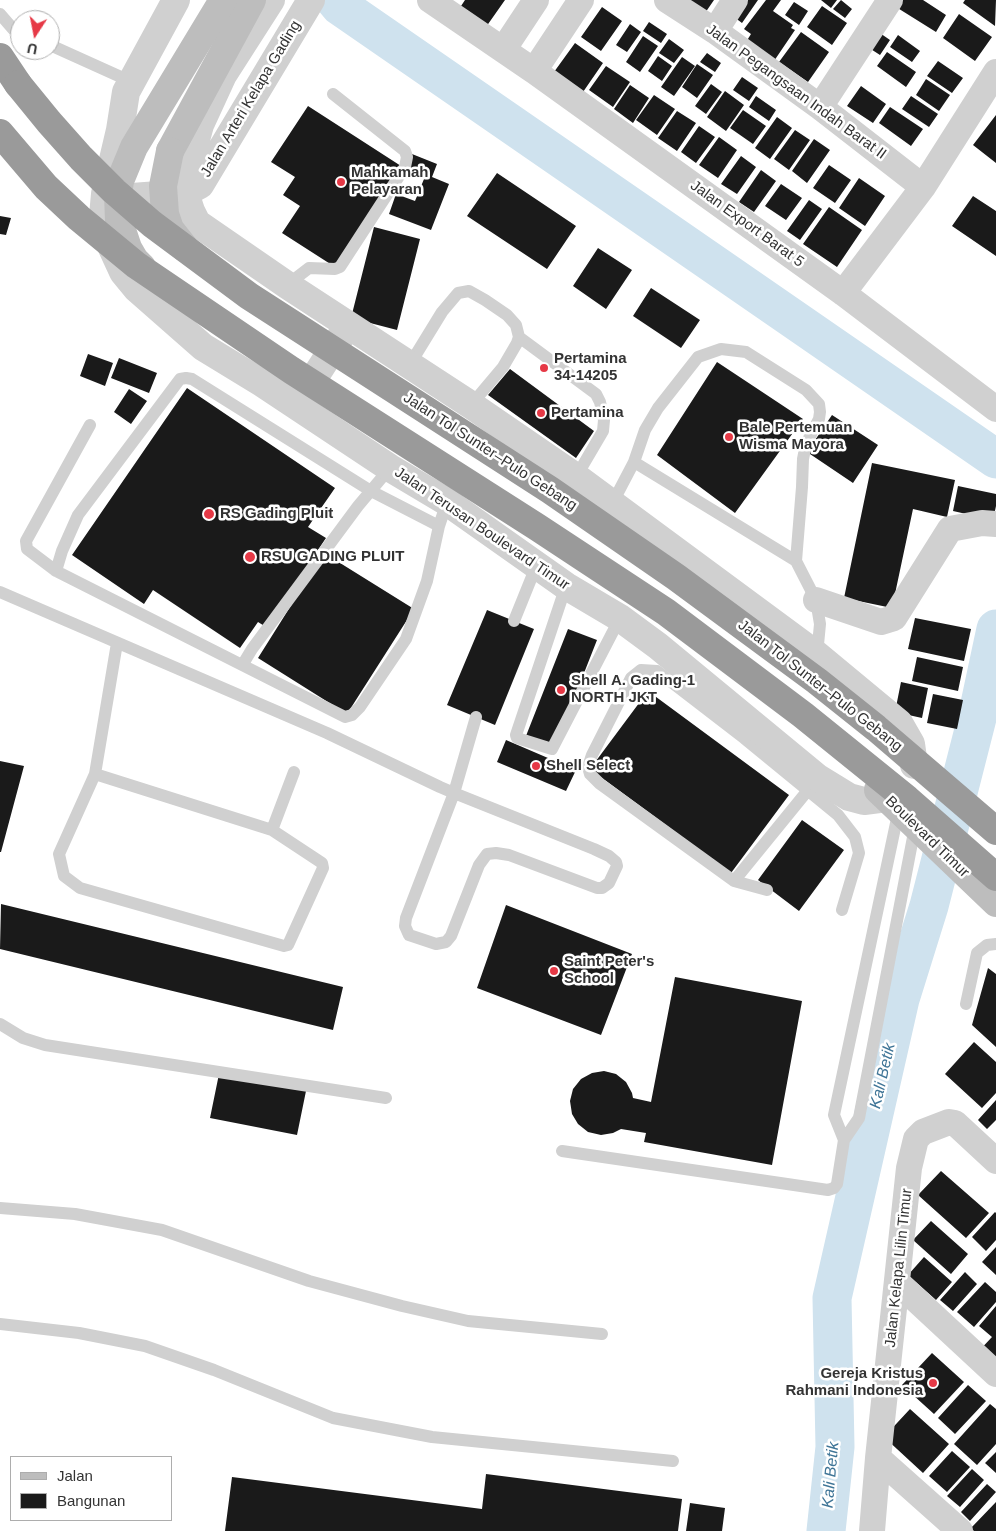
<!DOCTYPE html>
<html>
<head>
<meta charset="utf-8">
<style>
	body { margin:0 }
	#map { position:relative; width:996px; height:1531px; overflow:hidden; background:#fff; font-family:Helvetica,sans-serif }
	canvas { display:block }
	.legend { position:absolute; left:10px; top:1456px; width:162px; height:65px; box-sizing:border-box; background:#fff; border:1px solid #adadad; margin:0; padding:6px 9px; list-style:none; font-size:15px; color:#333 }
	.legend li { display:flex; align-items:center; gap:10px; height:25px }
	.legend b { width:25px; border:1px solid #adadad }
	.north { position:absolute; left:10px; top:10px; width:50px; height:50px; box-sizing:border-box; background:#fff; border:1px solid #adadad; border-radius:50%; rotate:191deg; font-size:14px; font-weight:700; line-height:20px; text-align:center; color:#333 }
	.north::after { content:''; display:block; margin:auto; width:18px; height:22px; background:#e63946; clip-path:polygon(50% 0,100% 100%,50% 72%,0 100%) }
</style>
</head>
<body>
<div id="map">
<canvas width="996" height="1531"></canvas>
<ul class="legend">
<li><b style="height:6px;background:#bdbdbd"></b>Jalan</li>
<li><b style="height:14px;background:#1a1a1a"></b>Bangunan</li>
</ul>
<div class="north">U</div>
</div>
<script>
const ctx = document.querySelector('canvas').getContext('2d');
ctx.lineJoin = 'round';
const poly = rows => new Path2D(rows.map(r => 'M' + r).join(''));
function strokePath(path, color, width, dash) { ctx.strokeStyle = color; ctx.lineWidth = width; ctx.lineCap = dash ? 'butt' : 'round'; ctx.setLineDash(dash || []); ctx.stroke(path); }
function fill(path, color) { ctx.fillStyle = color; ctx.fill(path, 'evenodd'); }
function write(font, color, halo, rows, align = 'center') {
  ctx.font = font + ' Helvetica,sans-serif'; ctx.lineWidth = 5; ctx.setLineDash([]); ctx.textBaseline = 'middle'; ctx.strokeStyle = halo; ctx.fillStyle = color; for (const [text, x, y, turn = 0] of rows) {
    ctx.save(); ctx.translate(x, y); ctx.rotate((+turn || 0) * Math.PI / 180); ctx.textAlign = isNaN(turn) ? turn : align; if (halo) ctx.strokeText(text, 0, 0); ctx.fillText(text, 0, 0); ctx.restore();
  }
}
strokePath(poly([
	[335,0,340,6,996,459],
	[826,1531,835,1447,832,1298,900,999,929,906,977,718,996,629]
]), '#cfe2ee', 39);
fill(poly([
	[465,0,505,0,486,27,459,9],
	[681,0,714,0,703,16],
	[741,0,758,0,742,23,730,14],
	[766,0,781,0,773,11,793,25,791,28,795,30,774,61,746,42,751,34,744,29],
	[821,0,837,0,831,8],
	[841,0,852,9,845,18,833,9],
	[900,0,923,0,946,15,936,32,896,7],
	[965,0,996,0,995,26,963,3],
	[794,2,808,11,799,25,785,15],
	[822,6,847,23,832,45,807,27],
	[602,7,622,21,601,51,581,37],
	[959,14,992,37,975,61,943,38],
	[649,22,667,34,661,43,643,31],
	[630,24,641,32,627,52,616,45],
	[874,29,890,40,880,55,863,44],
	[801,32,829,52,808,82,779,62],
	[898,35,920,51,912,62,890,47],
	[643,36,658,46,640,72,626,62],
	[669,39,684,50,674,63,659,53],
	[575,43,603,63,583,92,554,72],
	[887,52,916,72,906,87,877,66],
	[707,53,721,63,715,72,700,62],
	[658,56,672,66,662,81,648,71],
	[682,57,695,66,674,96,661,87],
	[938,61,963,78,952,93,927,76],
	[697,64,713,75,697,98,682,87],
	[606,66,630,82,613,107,589,90],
	[742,77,758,88,749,101,733,90],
	[926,79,950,95,939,111,916,95],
	[711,84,722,92,706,114,695,106],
	[630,85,649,98,633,123,614,109],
	[861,86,886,104,873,123,847,106],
	[725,91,744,105,726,131,707,117],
	[654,95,675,109,657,135,636,120],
	[756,96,776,110,769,121,749,107],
	[911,96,938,114,929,127,902,109],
	[308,106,401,166,335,267,282,233,300,206,283,195,295,177,271,162],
	[890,107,923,129,911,146,879,123],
	[743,110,766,126,753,144,730,128],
	[677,111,696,123,677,151,658,138],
	[996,115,996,163,973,145],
	[777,117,792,128,770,159,755,148],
	[699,126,715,137,696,163,681,152],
	[795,130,810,140,789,170,774,159],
	[719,137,737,150,718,178,699,165],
	[814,139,830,150,807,183,792,171],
	[412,154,437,164,432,177,449,184,431,230,389,214,396,194,415,201,424,179,405,172],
	[741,156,756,167,737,194,721,184],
	[829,165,851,180,835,203,813,188],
	[761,170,776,181,754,212,739,202],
	[497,173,576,226,547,269,467,216],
	[859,178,885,196,865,226,839,208],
	[781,184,802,198,786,220,765,206],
	[973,196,996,211,996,256,952,226],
	[809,200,822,209,800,240,787,231],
	[829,207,862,230,837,267,803,244],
	[0,216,11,218,6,235,0,234],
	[374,227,420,239,397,330,351,318],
	[598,248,632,270,606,309,573,286],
	[651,288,700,320,681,348,633,316],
	[88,354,113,363,105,386,80,376],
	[119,358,157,373,149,393,111,378],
	[717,362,803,419,735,513,657,455],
	[510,369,594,431,576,458,488,395],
	[187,388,335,488,308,527,326,538,266,627,258,622,240,648,153,590,144,604,72,555],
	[129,389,147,401,131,424,114,412],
	[832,415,878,445,853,483,807,452],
	[872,463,955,480,947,517,913,509,892,608,844,598],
	[958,486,996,494,996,506,993,520,953,511],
	[324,553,414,609,347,714,258,658],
	[487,610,534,629,495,725,447,705],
	[915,618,971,629,964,661,908,649],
	[568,629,597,640,553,752,524,741],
	[917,657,963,667,958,691,912,681],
	[901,682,928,688,922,718,895,712],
	[648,691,789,795,731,873,590,769],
	[933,694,963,700,957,729,927,723],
	[506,740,576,770,566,791,497,762],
	[0,761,24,766,1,852,0,852],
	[802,820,844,850,799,911,758,880],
	[1,904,343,987,333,1030,0,949],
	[506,905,632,954,601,1035,477,988],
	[988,968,996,974,996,1047,972,1025],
	[675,977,802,1001,772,1165,644,1142,646,1133,621,1129,613,1133,601,1135,588,1132,578,1124,572,1114,570,1101,573,1089,581,1079,592,1073,604,1071,616,1074,626,1082,632,1093,633,1098,651,1102],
	[974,1042,996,1062,996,1093,982,1108,945,1074],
	[219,1074,306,1091,297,1135,210,1118],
	[996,1100,996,1120,987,1129,978,1120],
	[941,1171,989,1213,966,1238,918,1195],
	[995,1212,996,1213,996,1240,986,1251,972,1237],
	[931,1221,968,1254,951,1274,913,1240],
	[996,1247,996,1275,982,1262],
	[924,1257,952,1282,936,1300,908,1275],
	[965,1272,977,1284,953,1311,940,1300],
	[985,1282,996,1292,996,1302,974,1327,957,1312],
	[996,1306,996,1372,976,1354,992,1337,979,1326],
	[932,1353,964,1382,934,1414,902,1385],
	[968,1385,986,1401,955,1434,938,1418],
	[990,1404,996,1409,996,1444,977,1465,954,1444],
	[910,1409,949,1444,923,1473,884,1437],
	[952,1451,970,1467,947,1492,929,1476],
	[996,1452,996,1473,985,1463],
	[972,1469,984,1480,960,1507,947,1496],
	[486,1474,682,1499,678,1531,225,1531,232,1477,482,1509],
	[987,1484,996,1492,970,1521,961,1512],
	[996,1502,996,1531,974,1531,971,1528],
	[690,1503,725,1508,722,1531,686,1531]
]), '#1a1a1a');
strokePath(poly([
	[0,14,13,29,20,32],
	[50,45,132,82],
	[287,285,309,268,335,269,340,267,405,167,407,157,405,151,333,94],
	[519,337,596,394,600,402,604,420,603,431,576,477],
	[409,364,415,356,442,312,458,293,469,291,485,300,507,315,516,325,519,337,517,343,503,367,471,405],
	[612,504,634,462],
	[439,526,371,491,192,379,186,378,180,379,78,515,62,551,56,571,345,717,352,715,360,707,406,639,427,581,439,526,447,502],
	[796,561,802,487,803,459,806,444,819,419,820,412,819,404,806,390,746,352,721,349,698,357,658,408,645,430,634,462,796,561,816,600,820,624,817,655],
	[56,571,27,549,26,541,90,425],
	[566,586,516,735,517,738,552,749,620,618],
	[0,592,327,733,440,787,454,793,594,849,609,856,616,862,617,866,609,883,602,888,597,888,509,855,496,853,487,854,479,865,451,936,446,942,436,944,409,935,405,926,406,918,454,793,476,717],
	[514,621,533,574,538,566],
	[243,664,252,649,358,506,390,468],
	[95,774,272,830,322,863,323,868,288,945,284,946,80,888,64,876,59,854,95,774,117,643],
	[272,830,294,772],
	[734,881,600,784,590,774,588,767,592,755,631,678,641,670,657,671,744,738,838,815,855,837,859,853,842,910],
	[767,890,734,881,813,784],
	[966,1004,977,953,987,945,996,944],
	[0,1024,23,1038,45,1045,386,1098],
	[844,1140,834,1115,899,809],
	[562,1151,828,1190,834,1188,837,1184,844,1140,859,1118,915,827],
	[0,1208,75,1214,162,1230,309,1281,402,1306,468,1321,602,1334],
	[0,1324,79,1333,145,1346,214,1370,333,1418,432,1437,673,1461]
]), '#d0d0d0', 12);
strokePath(poly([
	[430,0,534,71,843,293,996,409],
	[667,0,715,31,820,107,923,187],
	[715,31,735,0],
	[503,50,536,0],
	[534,71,581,0],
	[820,107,890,0],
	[843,293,923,187,996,72],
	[816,600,881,622,894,618,950,529,982,523,996,524],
	[898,1283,996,1374],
	[878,1458,960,1531],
	[872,1531,878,1458,909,1168,916,1139,923,1132,949,1122,955,1123,996,1161]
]), '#d0d0d0', 26);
strokePath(poly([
	[176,0,126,92,120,130,105,194,103,216,111,246,123,272,137,289,203,347,262,383,390,468,447,502,566,586,620,618,658,646,818,778,849,797,864,801,887,798],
	[271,0,223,75,200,125,192,154,185,193,191,211,197,223,287,285,471,405,576,477,817,655,899,723,911,744,914,765],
	[105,194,132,197,185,193,200,185,311,0],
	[298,403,345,330]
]), '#d0d0d0', 28);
strokePath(poly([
	[170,151,252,0],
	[878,790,996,903]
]), '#bdbdbd', 28);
strokePath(poly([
	[0,57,18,84]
]), '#9a9a9a', 28);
strokePath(poly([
	[170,151,163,186,165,214,170,229,185,248],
	[142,267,135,260,128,248,119,221,118,194,120,181,134,147,223,0]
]), '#bdbdbd', 28);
strokePath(poly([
	[18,84,49,122,81,158,114,191,152,224,249,296,550,490,676,577,817,681,876,728,996,831],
	[0,133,46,187,79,218,136,265,291,370,537,527,666,612,803,715,907,799,996,877]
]), '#9a9a9a', 28);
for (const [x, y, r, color] of [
	[341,182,5,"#e63946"],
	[544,368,5,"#e63946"],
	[541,413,5,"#e63946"],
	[729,437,5,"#e63946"],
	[209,514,6,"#e63946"],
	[250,557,6,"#e63946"],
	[561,690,5,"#e63946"],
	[536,766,5,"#e63946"],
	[554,971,5,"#e63946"],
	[933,1383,5,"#e63946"]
]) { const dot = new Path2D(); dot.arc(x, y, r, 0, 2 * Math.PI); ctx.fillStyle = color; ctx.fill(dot); strokePath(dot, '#fff', 2); }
write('15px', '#333', '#fff', [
	["Jalan Pegangsaan Indah Barat II",796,92,36],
	["Jalan Arteri Kelapa Gading",251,99,-59],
	["Jalan Export Barat 5",747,224,36],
	["Jalan Tol Sunter–Pulo Gebang",490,452,33],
	["Jalan Terusan Boulevard Timur",482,529,34],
	["Jalan Tol Sunter–Pulo Gebang",820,686,38],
	["Boulevard Timur",927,837,44],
	["Jalan Kelapa Lilin Timur",899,1268,-84]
]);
write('bold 15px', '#333', '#fff', [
	["Mahkamah",351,173],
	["Pelayaran",351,190],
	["Pertamina",554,359],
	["34-14205",554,376],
	["Pertamina",551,413],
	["Bale Pertemuan",739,428],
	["Wisma Mayora",739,445],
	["RS Gading Pluit",220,514],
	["RSU GADING PLUIT",261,557],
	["Shell A. Gading-1",571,681],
	["NORTH JKT",571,698],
	["Shell Select",546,766],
	["Saint Peter's",564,962],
	["School",564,979],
	["Gereja Kristus",923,1374,"right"],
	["Rahmani Indonesia",923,1391,"right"]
], 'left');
write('italic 16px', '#3f7597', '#fff', [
	["Kali Betik",883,1076,-77],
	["Kali Betik",831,1475,-85]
]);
</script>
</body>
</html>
